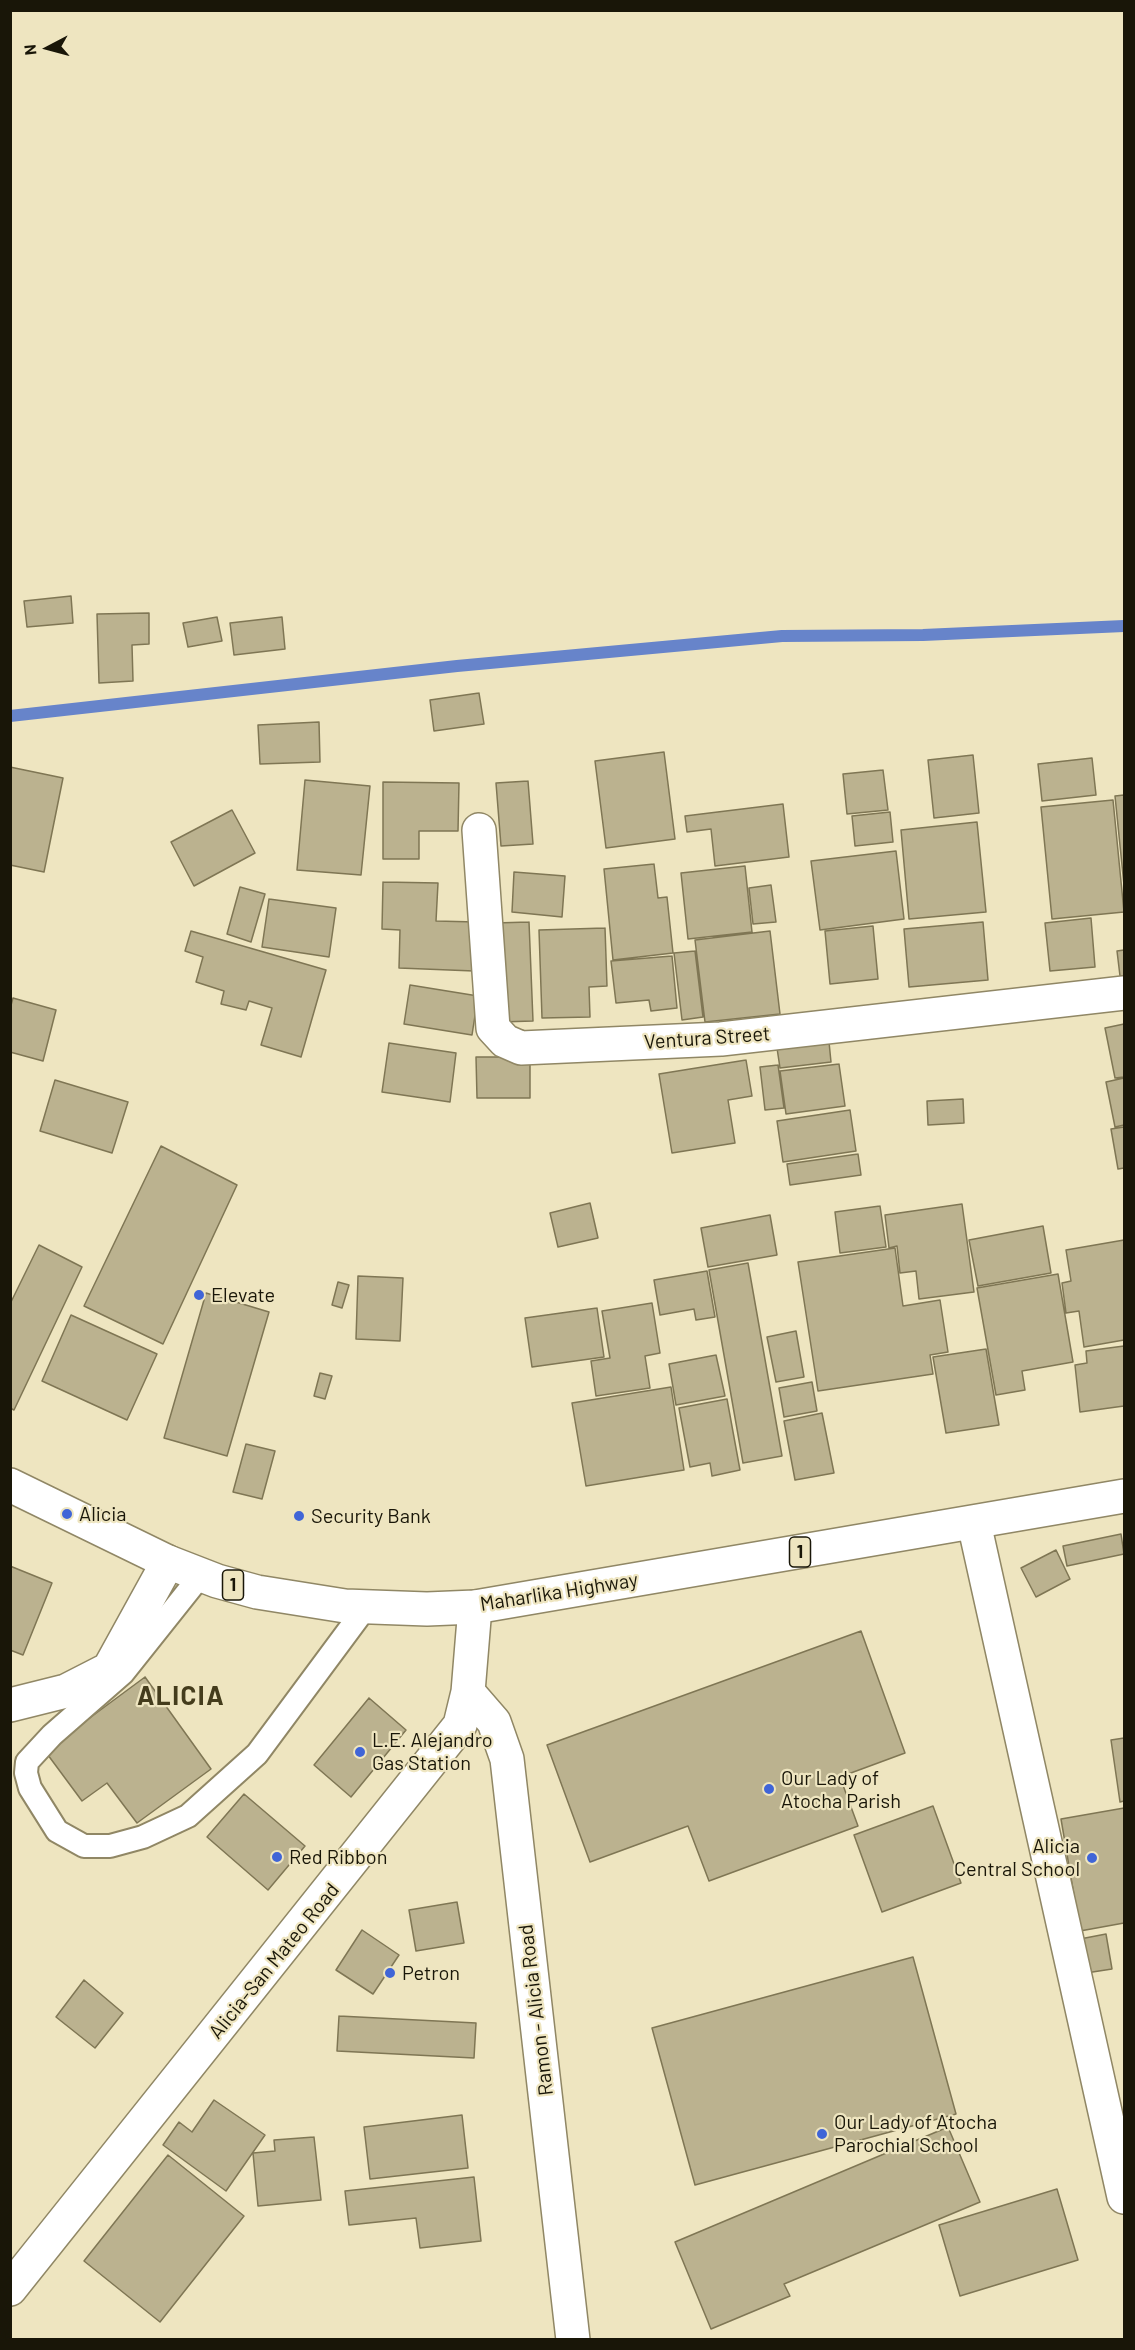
<!DOCTYPE html>
<html>
<head>
<meta charset="utf-8">
<style>
	body { margin:0 }
	#map { position:relative; width:1135px; height:2350px; overflow:hidden; background:#eee5c0; font-family:Barlow,sans-serif }
	canvas { display:block }
	.frame { position:absolute; inset:0; border:12px solid #191608; pointer-events:none }
	.north { position:absolute; left:18px; top:18px; width:60px; height:60px; -webkit-text-stroke:4px #eee5c0; paint-order:stroke; rotate:264deg; font-size:16px; font-weight:700; line-height:24px; text-align:center; color:#191608 }
	.north::after { content:''; display:block; margin:auto; width:21px; height:27px; background:#191608; clip-path:polygon(50% 0,100% 100%,50% 72%,0 100%) }
</style>
</head>
<body>
<div id="map">
<canvas width="1135" height="2350"></canvas>
<div class="frame"></div>
<div class="north">N</div>
</div>
<script>
const ctx = document.querySelector('canvas').getContext('2d');
ctx.lineJoin = 'round';
const poly = rows => new Path2D(rows.map(r => 'M' + r).join(''));
function strokePath(path, color, width, dash) { ctx.strokeStyle = color; ctx.lineWidth = width; ctx.lineCap = dash ? 'butt' : 'round'; ctx.setLineDash(dash || []); ctx.stroke(path); }
function fill(path, color) { ctx.fillStyle = color; ctx.fill(path, 'evenodd'); }
function write(font, color, halo, rows, align = 'center') {
  ctx.font = font + ' Barlow,sans-serif'; ctx.lineWidth = 4.5; ctx.setLineDash([]); ctx.textBaseline = 'middle'; ctx.strokeStyle = halo; ctx.fillStyle = color; for (const [text, x, y, turn = 0] of rows) {
    ctx.save(); ctx.translate(x, y); ctx.rotate((+turn || 0) * Math.PI / 180); ctx.textAlign = isNaN(turn) ? turn : align; if (halo) ctx.strokeText(text, 0, 0); ctx.fillText(text, 0, 0); ctx.restore();
  }
}
strokePath(poly([
	[10,716,457,666,782,636,923,635,1124,626]
]), '#6784ca', 12);
const building = poly([
	[71,596,73,623,27,627,24,601,71,596],
	[149,613,149,644,132,645,133,681,99,683,97,614,149,613],
	[217,617,222,641,188,647,183,623,217,617],
	[282,617,285,649,234,655,230,623,282,617],
	[479,693,484,724,434,731,430,700,479,693],
	[319,722,320,762,260,764,258,725,319,722],
	[664,752,675,839,606,848,595,761,664,752],
	[973,755,979,813,934,818,928,760,973,755],
	[1092,758,1096,795,1042,801,1038,764,1092,758],
	[10,767,63,778,44,872,10,865,10,767],
	[883,770,888,810,847,814,843,774,883,770],
	[305,780,370,786,361,875,297,870,305,780],
	[528,781,533,844,501,846,496,783,528,781],
	[383,782,459,783,458,831,419,831,419,859,383,859,383,782],
	[1124,795,1124,885,1115,796,1124,795],
	[1113,800,1124,912,1052,919,1041,807,1113,800],
	[783,804,789,857,715,866,711,829,687,832,685,816,783,804],
	[232,810,255,853,194,886,171,842,232,810],
	[890,812,893,842,855,846,852,816,890,812],
	[977,822,986,912,909,919,901,830,977,822],
	[896,851,904,919,820,930,811,861,896,851],
	[654,864,658,898,667,897,673,953,613,960,604,869,654,864],
	[745,866,752,932,688,939,681,873,745,866],
	[514,872,565,876,562,917,512,912,514,872],
	[383,882,438,883,436,921,476,922,474,971,399,968,400,930,382,929,383,882],
	[771,885,776,922,753,924,749,888,771,885],
	[240,887,265,894,251,942,227,934,240,887],
	[269,899,336,908,329,957,262,947,269,899],
	[1091,918,1095,967,1050,971,1045,923,1091,918],
	[529,922,533,1021,500,1022,495,923,529,922],
	[983,922,988,980,909,987,904,929,983,922],
	[873,926,878,979,830,984,825,931,873,926],
	[605,928,607,986,589,987,590,1017,542,1018,539,930,605,928],
	[191,931,326,970,301,1057,261,1045,272,1008,249,1001,246,1010,221,1004,224,991,196,982,203,957,185,951,191,931],
	[770,931,780,1014,705,1022,695,940,770,931],
	[1124,950,1124,976,1120,976,1117,951,1124,950],
	[695,951,703,1017,682,1020,674,953,695,951],
	[672,956,677,1008,651,1011,649,1000,616,1003,611,961,672,956],
	[410,985,478,996,472,1035,404,1024,410,985],
	[13,998,56,1010,43,1061,10,1052,10,1009,13,998],
	[1124,1024,1124,1077,1115,1078,1105,1028,1124,1024],
	[829,1042,831,1062,780,1068,777,1048,829,1042],
	[389,1043,456,1053,450,1102,382,1092,389,1043],
	[476,1057,530,1057,530,1098,477,1098,476,1057],
	[746,1060,752,1096,728,1100,735,1143,672,1153,659,1074,746,1060],
	[839,1064,845,1106,786,1114,780,1071,839,1064],
	[778,1065,784,1108,765,1110,760,1067,778,1065],
	[1124,1078,1124,1125,1115,1127,1106,1082,1124,1078],
	[55,1080,128,1102,112,1153,40,1131,55,1080],
	[963,1099,964,1123,928,1125,927,1101,963,1099],
	[850,1110,856,1151,783,1162,777,1121,850,1110],
	[1124,1127,1124,1168,1118,1169,1111,1129,1124,1127],
	[161,1146,237,1185,163,1344,84,1306,161,1146],
	[858,1154,861,1175,790,1185,787,1164,858,1154],
	[590,1203,598,1238,558,1247,550,1213,590,1203],
	[962,1204,974,1292,919,1299,916,1271,900,1273,897,1246,889,1248,885,1215,962,1204],
	[880,1206,886,1247,840,1253,835,1212,880,1206],
	[770,1215,777,1255,708,1267,701,1228,770,1215],
	[1043,1226,1051,1273,978,1286,969,1240,1043,1226],
	[1124,1240,1124,1340,1084,1347,1079,1311,1066,1313,1062,1283,1071,1281,1066,1250,1124,1240],
	[39,1245,82,1267,14,1410,10,1408,10,1304,39,1245],
	[895,1248,903,1306,940,1300,948,1352,930,1355,933,1374,818,1391,798,1262,895,1248],
	[748,1263,782,1456,743,1463,709,1270,748,1263],
	[707,1271,715,1317,696,1320,694,1309,660,1315,654,1280,707,1271],
	[1058,1274,1073,1362,1022,1371,1025,1390,996,1395,977,1288,1058,1274],
	[358,1276,403,1278,400,1341,356,1339,358,1276],
	[338,1282,349,1285,342,1308,332,1305,338,1282],
	[206,1293,269,1312,227,1456,164,1438,206,1293],
	[652,1303,660,1353,645,1356,650,1388,596,1396,591,1361,610,1358,602,1311,652,1303],
	[597,1308,604,1357,532,1367,525,1318,597,1308],
	[71,1315,157,1354,127,1420,42,1381,71,1315],
	[796,1331,804,1377,776,1382,767,1337,796,1331],
	[1124,1346,1124,1406,1080,1412,1075,1365,1087,1363,1086,1351,1124,1346],
	[986,1349,999,1425,946,1433,933,1357,986,1349],
	[716,1355,725,1396,676,1405,669,1364,716,1355],
	[320,1373,332,1376,325,1399,314,1396,320,1373],
	[812,1382,817,1411,784,1417,779,1388,812,1382],
	[671,1387,684,1470,586,1486,572,1403,671,1387],
	[727,1399,740,1470,712,1476,710,1463,690,1467,679,1408,727,1399],
	[822,1413,834,1473,795,1480,784,1421,822,1413],
	[246,1444,275,1451,262,1499,233,1492,246,1444],
	[1121,1534,1124,1554,1067,1566,1063,1546,1121,1534],
	[1056,1550,1070,1579,1036,1597,1021,1568,1056,1550],
	[10,1566,52,1583,23,1655,10,1650,10,1566],
	[861,1631,905,1753,840,1777,858,1826,709,1881,688,1826,590,1862,547,1745,861,1631],
	[145,1677,211,1769,137,1823,107,1783,82,1801,45,1751,145,1677],
	[369,1698,406,1730,351,1797,314,1765,369,1698],
	[1124,1738,1124,1801,1120,1802,1111,1740,1124,1738],
	[244,1794,305,1846,268,1890,207,1837,244,1794],
	[933,1806,961,1883,882,1912,854,1835,933,1806],
	[1124,1808,1124,1923,1080,1931,1061,1819,1124,1808],
	[457,1902,464,1943,416,1951,409,1910,457,1902],
	[362,1930,399,1955,373,1994,336,1970,362,1930],
	[1106,1934,1112,1969,1086,1973,1080,1939,1106,1934],
	[913,1957,956,2114,695,2185,652,2028,913,1957],
	[84,1980,123,2013,95,2048,56,2017,84,1980],
	[339,2016,476,2023,474,2058,337,2051,339,2016],
	[214,2100,265,2135,226,2191,163,2145,179,2122,192,2132,214,2100],
	[462,2115,468,2168,370,2179,364,2127,462,2115],
	[948,2127,980,2202,784,2284,790,2296,711,2329,675,2242,948,2127],
	[314,2137,321,2200,258,2206,253,2153,275,2151,274,2140,314,2137],
	[168,2155,244,2216,160,2322,84,2261,168,2155],
	[474,2177,481,2241,420,2248,416,2218,349,2225,345,2191,474,2177],
	[1057,2189,1078,2260,960,2296,939,2225,1057,2189]
]);
fill(building, '#bbb28f');
strokePath(building, '#7f7654', 1.5);
const service = poly([
	[201,1575,123,1673,52,1735,27,1762,26,1773,30,1788,57,1831,84,1846,110,1846,143,1837,188,1816,257,1754,366,1607]
]);
const minor = poly([
	[479,830,493,1028,505,1041,521,1048,721,1039,1124,993],
	[974,1523,1124,2197],
	[10,1705,66,1691,109,1669,168,1562]
]);
const secondary = poly([
	[468,1692,494,1722,507,1759,573,2340],
	[10,2289,460,1725,468,1692,475,1607]
]);
const primary = poly([
	[10,1485,168,1562,217,1581,257,1592,345,1606,427,1609,475,1607,1124,1496]
]);
strokePath(service, '#908765', 26);
strokePath(minor, '#908765', 36);
strokePath(secondary, '#908765', 36);
strokePath(primary, '#908765', 36);
strokePath(service, '#fff', 22);
strokePath(minor, '#fff', 33);
strokePath(secondary, '#fff', 33);
strokePath(primary, '#fff', 33);
for (const [x, y, r, color] of [
	[199,1295,6,"#4065d7"],
	[67,1514,6,"#4065d7"],
	[299,1516,6,"#4065d7"],
	[360,1752,6,"#4065d7"],
	[769,1789,6,"#4065d7"],
	[277,1857,6,"#4065d7"],
	[1092,1858,6,"#4065d7"],
	[390,1973,6,"#4065d7"],
	[822,2134,6,"#4065d7"]
]) { const dot = new Path2D(); dot.arc(x, y, r, 0, 2 * Math.PI); ctx.fillStyle = color; ctx.fill(dot); strokePath(dot, '#eee5c0', 2); }
for (const [x, y, w] of [
	[800,1552,21],
	[233,1585,21]
]) { const box = new Path2D(); box.roundRect(x - w / 2, y - 15, w, 30, 4.5); ctx.fillStyle = '#eee5c0'; ctx.fill(box); strokePath(box, '#191608', 1.5); }
write('bold 18px', '#191608', null, [
	["1",800,1552],
	["1",233,1585]
]);
write('20px', '#191608', '#eee5c0', [
	["Ventura Street",707,1038,-4],
	["Maharlika Highway",559,1592,-9],
	["Alicia-San Mateo Road",274,1961,-51],
	["Ramon - Alicia Road",536,2010,-97]
]);
write('20px', '#191608', '#eee5c0', [
	["Elevate",211,1295],
	["Alicia",79,1514],
	["Security Bank",311,1516],
	["L.E. Alejandro",372,1740],
	["Gas Station",372,1763],
	["Our Lady of",781,1778],
	["Atocha Parish",781,1801],
	["Alicia",1080,1846,"right"],
	["Central School",1080,1869,"right"],
	["Red Ribbon",289,1857],
	["Petron",402,1973],
	["Our Lady of Atocha",834,2122],
	["Parochial School",834,2145]
], 'left');
ctx.letterSpacing = '1.5px';
write('bold 26px', '#443c1c', '#eee5c0', [
	["ALICIA",181,1696]
]);
ctx.letterSpacing = '0px';
</script>
</body>
</html>
